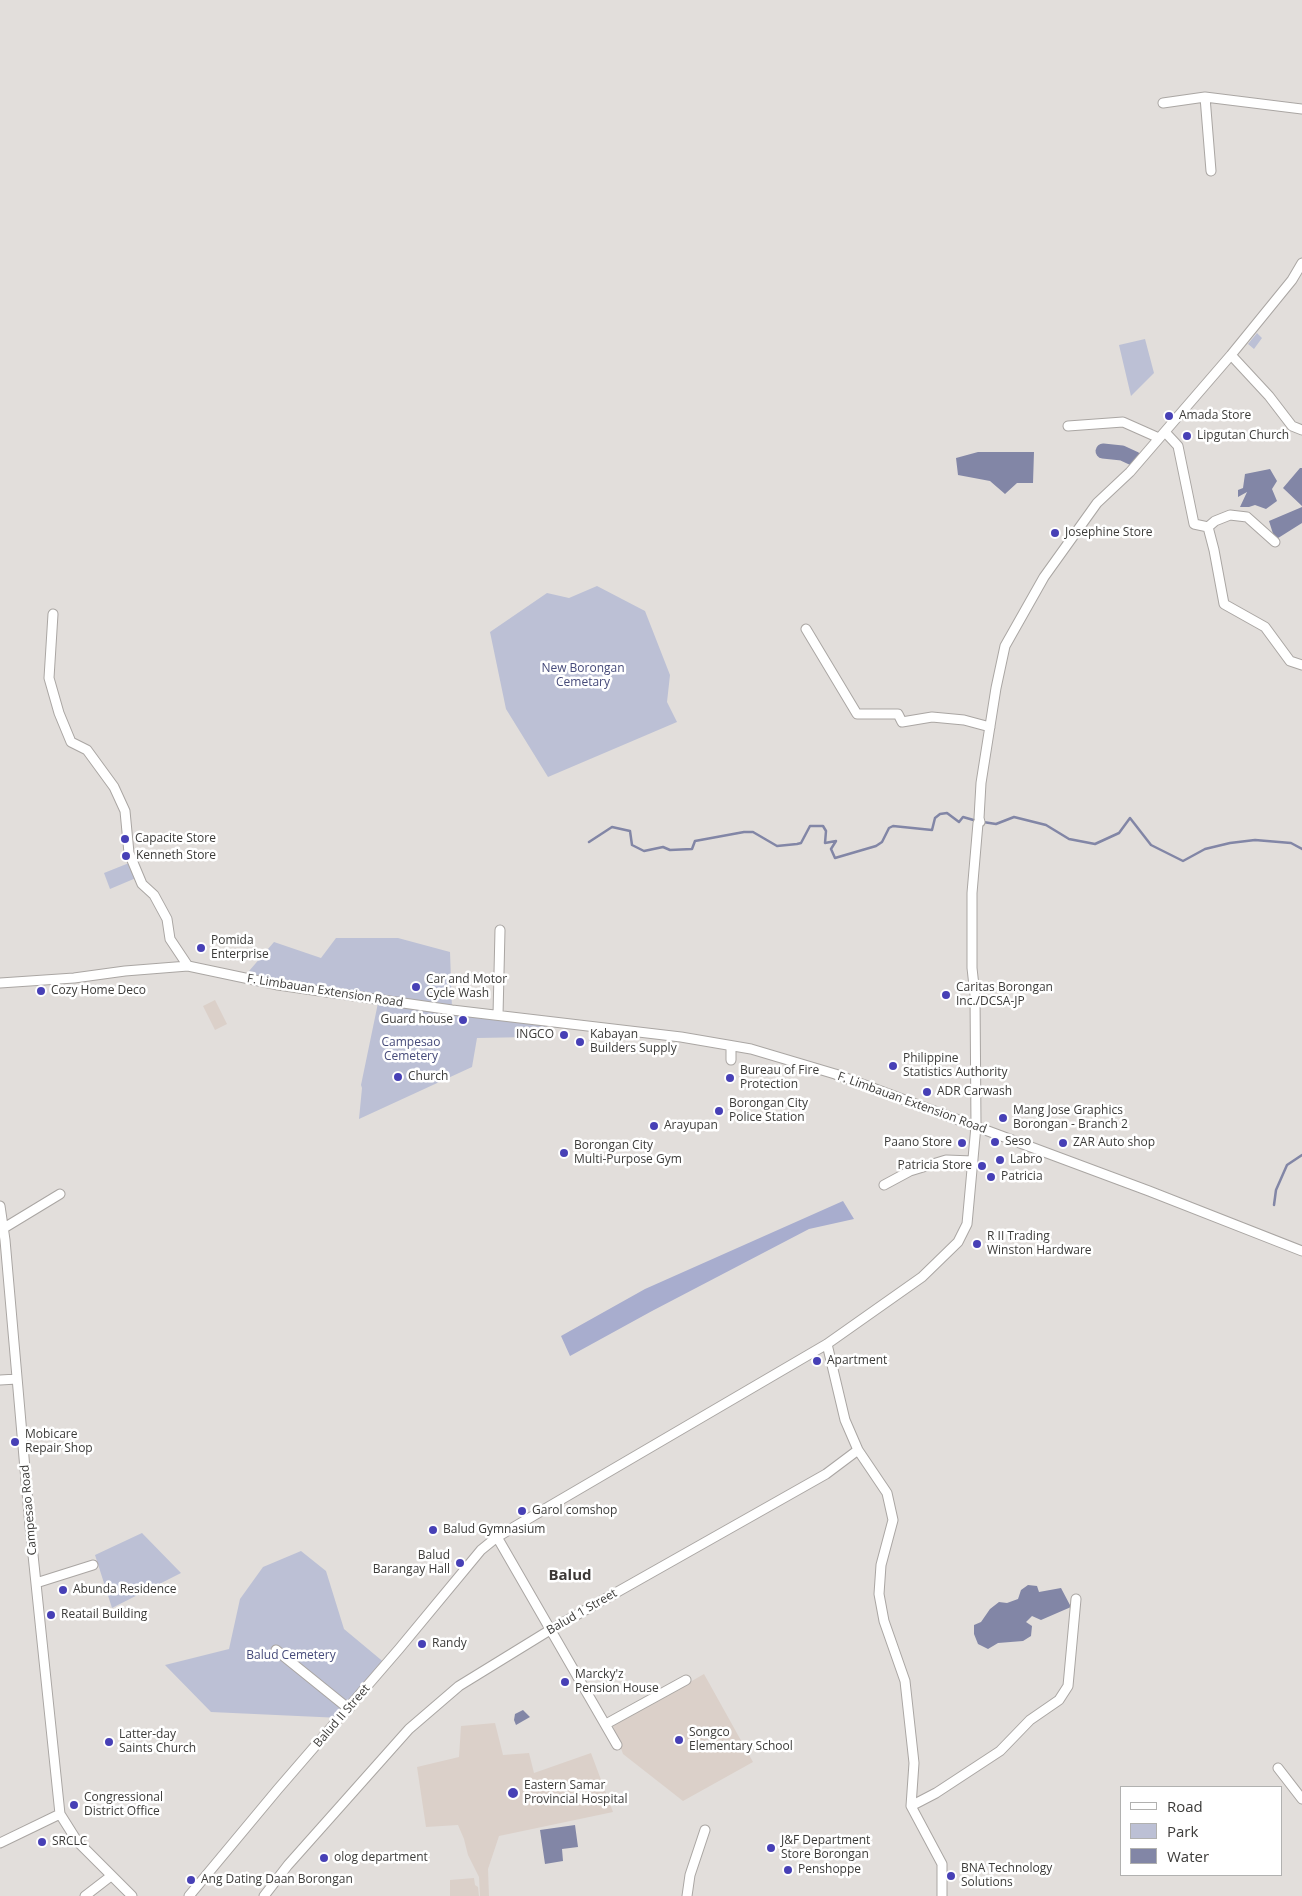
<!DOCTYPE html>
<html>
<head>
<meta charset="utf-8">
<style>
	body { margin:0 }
	#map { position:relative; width:1302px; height:1896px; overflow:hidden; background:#e2dedb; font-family:"Open Sans",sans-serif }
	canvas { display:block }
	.legend { position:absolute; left:1120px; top:1786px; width:162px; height:90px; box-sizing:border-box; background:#fff; border:1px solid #b1b1b0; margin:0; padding:6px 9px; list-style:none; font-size:15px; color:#3c3b39 }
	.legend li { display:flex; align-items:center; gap:10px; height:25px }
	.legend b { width:25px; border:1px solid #b1b1b0 }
</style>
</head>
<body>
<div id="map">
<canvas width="1302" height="1896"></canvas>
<ul class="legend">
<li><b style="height:6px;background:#fff"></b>Road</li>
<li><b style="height:14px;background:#bcc0d5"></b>Park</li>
<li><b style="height:14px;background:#8286a6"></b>Water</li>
</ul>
</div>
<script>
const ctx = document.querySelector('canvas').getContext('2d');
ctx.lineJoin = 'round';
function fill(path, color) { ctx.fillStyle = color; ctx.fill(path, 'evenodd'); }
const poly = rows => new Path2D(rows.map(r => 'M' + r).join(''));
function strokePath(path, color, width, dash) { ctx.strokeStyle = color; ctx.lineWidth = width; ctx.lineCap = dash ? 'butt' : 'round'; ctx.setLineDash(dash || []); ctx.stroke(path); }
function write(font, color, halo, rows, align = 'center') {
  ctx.font = font + ' "Open Sans",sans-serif'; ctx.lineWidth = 5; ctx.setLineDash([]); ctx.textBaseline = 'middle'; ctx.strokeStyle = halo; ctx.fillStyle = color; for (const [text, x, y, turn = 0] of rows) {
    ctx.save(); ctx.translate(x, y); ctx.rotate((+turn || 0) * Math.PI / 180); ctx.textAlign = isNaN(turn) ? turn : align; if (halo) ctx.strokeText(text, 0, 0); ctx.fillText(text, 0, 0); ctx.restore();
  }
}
fill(poly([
	[215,1000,227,1024,215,1030,203,1006],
	[704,1674,753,1762,683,1801,623,1754,613,1726],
	[495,1723,503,1755,529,1753,534,1773,591,1753,613,1812,499,1836,488,1869,489,1896,480,1896,479,1877,468,1855,464,1839,458,1825,426,1827,417,1767,459,1757,461,1726],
	[474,1878,475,1885,478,1887,479,1896,450,1896,450,1880]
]), '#dbd0c9');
fill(poly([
	[1257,333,1262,338,1254,349,1248,344],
	[1145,339,1154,373,1131,396,1119,345],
	[597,586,645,611,670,675,667,702,677,722,548,777,506,709,490,632,547,593,569,598],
	[129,863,136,878,110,889,104,873],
	[336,938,398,938,450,952,452,1009,243,978,274,942,321,958],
	[378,1003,547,1025,532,1037,477,1038,472,1067,359,1119,362,1088,361,1085],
	[142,1533,181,1573,112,1608,95,1555],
	[301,1551,326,1571,344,1629,386,1664,341,1718,211,1712,165,1665,229,1649,240,1599,263,1567]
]), '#bcc0d5');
fill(poly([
	[843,1201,854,1219,809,1229,652,1311,570,1356,561,1336,645,1289]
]), '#a8adce');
fill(poly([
	[978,452,1034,452,1033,483,1017,483,1005,494,990,481,958,475,956,458],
	[1300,468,1302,468,1302,506,1283,488],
	[1270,469,1277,481,1272,489,1277,501,1266,509,1255,505,1249,507,1240,507,1247,492,1238,497,1238,490,1243,488,1245,474],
	[1302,507,1302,523,1275,540,1269,521],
	[1028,1585,1037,1586,1039,1592,1061,1588,1071,1607,1041,1620,1032,1616,1026,1622,1032,1626,1031,1636,1023,1641,998,1643,988,1649,978,1644,974,1634,974,1625,981,1622,990,1609,999,1602,1007,1603,1018,1599,1021,1590],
	[523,1710,530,1717,516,1725,514,1720,515,1714],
	[575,1825,578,1847,562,1849,563,1861,545,1864,540,1830]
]), '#8286a6');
strokePath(poly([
	[983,822,996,824,1014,817,1046,825,1069,839,1095,844,1119,833,1130,818,1151,845,1183,861,1205,849,1230,843,1255,840,1291,843,1302,849],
	[589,842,612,827,630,831,632,845,644,851,663,847,670,850,692,849,695,841,744,832,753,832,777,846,797,844,801,843,810,826,823,826,826,831,825,843,836,841,831,849,835,858,876,846,882,842,889,828,893,826,932,830,935,818,940,814,947,813,959,822,963,817,977,821],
	[1274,1205,1276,1190,1287,1165,1302,1155]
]), '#8286a6', 2.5);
strokePath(poly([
	[1103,451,1122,453,1135,459]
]), '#8286a6', 15);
const minor = poly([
	[1205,97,1211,171],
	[1163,103,1205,97,1302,109],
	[1231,355,1269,396,1292,426,1302,430],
	[1068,426,1123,422,1159,438],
	[1165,432,1178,446,1194,524,1208,527,1215,521,1230,515,1247,517,1275,542],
	[1208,527,1214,550,1224,604,1265,627,1290,661,1302,665],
	[53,614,49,678,59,713,71,742,87,750,114,787,125,811,129,853,142,884,154,895,167,919,170,939,188,966],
	[806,629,857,714,898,714,902,722,932,717,964,720,990,727],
	[0,983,74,978,125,971,188,966,278,985,452,1010,681,1037,751,1049,835,1074,1149,1191,1302,1251],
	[498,1015,500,930],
	[731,1060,731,1046],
	[884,1185,910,1171,946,1160,973,1161],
	[0,1206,5,1240,30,1526,60,1814,77,1841,132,1896],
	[4,1228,60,1194],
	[0,1380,17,1379],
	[858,1450,887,1493,893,1520,881,1565,879,1594,884,1621,905,1681,914,1763,911,1806,942,1864,942,1896],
	[497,1537,617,1745],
	[36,1583,93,1565],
	[276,1650,349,1709],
	[606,1724,686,1680],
	[1278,1768,1302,1799],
	[911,1806,936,1793,1000,1751,1030,1720,1059,1700,1068,1686,1076,1599],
	[0,1843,60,1814],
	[85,1896,111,1876],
	[189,1896,278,1789,399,1649,481,1550,497,1537,827,1344,922,1277,958,1242,967,1224,976,1126,975,995,972,968,972,893,978,823,980,822,979,818,981,783,996,688,1005,646,1044,577,1097,503,1130,472,1231,355,1292,280,1302,263],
	[264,1896,288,1865,409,1729,459,1686,550,1630,826,1474,858,1450,845,1420,827,1344],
	[687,1896,690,1875,705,1830]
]);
strokePath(minor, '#aaa6a3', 11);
strokePath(minor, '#fff', 9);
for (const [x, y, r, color] of [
	[1169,416,5,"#4740b6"],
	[1187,436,5,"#4740b6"],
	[1055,533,5,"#4740b6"],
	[125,839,5,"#4740b6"],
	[126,856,5,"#4740b6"],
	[201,948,5,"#4740b6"],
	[416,987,5,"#4740b6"],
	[41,991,5,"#4740b6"],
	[946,995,5,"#4740b6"],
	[463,1020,5,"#4740b6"],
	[564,1035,5,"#4740b6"],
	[580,1042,5,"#4740b6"],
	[893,1066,5,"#4740b6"],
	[398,1077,5,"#4740b6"],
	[730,1078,5,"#4740b6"],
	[927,1092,5,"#4740b6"],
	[719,1111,5,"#4740b6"],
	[1003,1118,5,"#4740b6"],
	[654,1126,5,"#4740b6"],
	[995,1142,5,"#4740b6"],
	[962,1143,5,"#4740b6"],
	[1063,1143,5,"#4740b6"],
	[564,1153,5,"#4740b6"],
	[1000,1160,5,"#4740b6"],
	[982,1166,5,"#4740b6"],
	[991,1177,5,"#4740b6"],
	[977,1244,5,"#4740b6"],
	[817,1361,5,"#4740b6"],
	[15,1442,5,"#4740b6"],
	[522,1511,5,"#4740b6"],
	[433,1530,5,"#4740b6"],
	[460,1563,5,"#4740b6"],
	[63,1590,5,"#4740b6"],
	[51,1615,5,"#4740b6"],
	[422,1644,5,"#4740b6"],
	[565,1682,5,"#4740b6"],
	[679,1740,5,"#4740b6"],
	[109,1742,5,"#4740b6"],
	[513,1793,6,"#4740b6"],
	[74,1805,5,"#4740b6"],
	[42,1842,5,"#4740b6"],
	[771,1848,5,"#4740b6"],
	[324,1858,5,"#4740b6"],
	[788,1870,5,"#4740b6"],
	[951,1876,5,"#4740b6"],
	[191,1880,5,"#4740b6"]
]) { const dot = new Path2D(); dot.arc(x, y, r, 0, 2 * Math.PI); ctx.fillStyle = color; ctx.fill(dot); strokePath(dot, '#fff', 2); }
write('12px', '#3c3b39', '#fff', [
	["Amada Store",1179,416],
	["Lipgutan Church",1197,436],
	["Josephine Store",1065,533],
	["Capacite Store",135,839],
	["Kenneth Store",136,856],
	["Pomida",211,941],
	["Enterprise",211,955],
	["Car and Motor",426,980],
	["Cycle Wash",426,994],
	["Caritas Borongan",956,988],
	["Inc./DCSA-JP",956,1002],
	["Cozy Home Deco",51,991],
	["Guard house",453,1020,"right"],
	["INGCO",554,1035,"right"],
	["Kabayan",590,1035],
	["Builders Supply",590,1049],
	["Philippine",903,1059],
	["Statistics Authority",903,1073],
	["Bureau of Fire",740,1071],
	["Protection",740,1085],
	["Church",408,1077],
	["ADR Carwash",937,1092],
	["Borongan City",729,1104],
	["Police Station",729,1118],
	["Mang Jose Graphics",1013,1111],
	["Borongan - Branch 2",1013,1125],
	["Arayupan",664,1126],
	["Seso",1005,1142],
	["Paano Store",952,1143,"right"],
	["ZAR Auto shop",1073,1143],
	["Borongan City",574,1146],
	["Multi-Purpose Gym",574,1160],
	["Labro",1010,1160],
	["Patricia Store",972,1166,"right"],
	["Patricia",1001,1177],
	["R II Trading",987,1237],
	["Winston Hardware",987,1251],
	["Apartment",827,1361],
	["Mobicare",25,1435],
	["Repair Shop",25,1449],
	["Garol comshop",532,1511],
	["Balud Gymnasium",443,1530],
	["Balud",450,1556,"right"],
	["Barangay Hall",450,1570,"right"],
	["Abunda Residence",73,1590],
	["Reatail Building",61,1615],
	["Randy",432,1644],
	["Marcky'z",575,1675],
	["Pension House",575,1689],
	["Songco",689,1733],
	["Elementary School",689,1747],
	["Latter-day",119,1735],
	["Saints Church",119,1749],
	["Eastern Samar",524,1786],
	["Provincial Hospital",524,1800],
	["Congressional",84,1798],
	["District Office",84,1812],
	["J&F Department",781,1841],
	["Store Borongan",781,1855],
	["SRCLC",52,1842],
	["olog department",334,1858],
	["BNA Technology",961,1869],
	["Solutions",961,1883],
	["Penshoppe",798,1870],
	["Ang Dating Daan Borongan",201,1880]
], 'left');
write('12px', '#464b7a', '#fff', [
	["New Borongan",583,669],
	["Cemetary",583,683],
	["Campesao",411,1043],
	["Cemetery",411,1057],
	["Balud Cemetery",291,1656]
]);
write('12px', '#3c3b39', '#fff', [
	["F. Limbauan Extension Road",325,991,9],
	["F. Limbauan Extension Road",912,1103,20],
	["Campesao Road",29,1510,-95],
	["Balud 1 Street",582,1612,-30],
	["Balud II Street",342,1716,-49]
]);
write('bold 15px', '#3c3836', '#fff', [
	["Balud",570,1576]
]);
</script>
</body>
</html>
